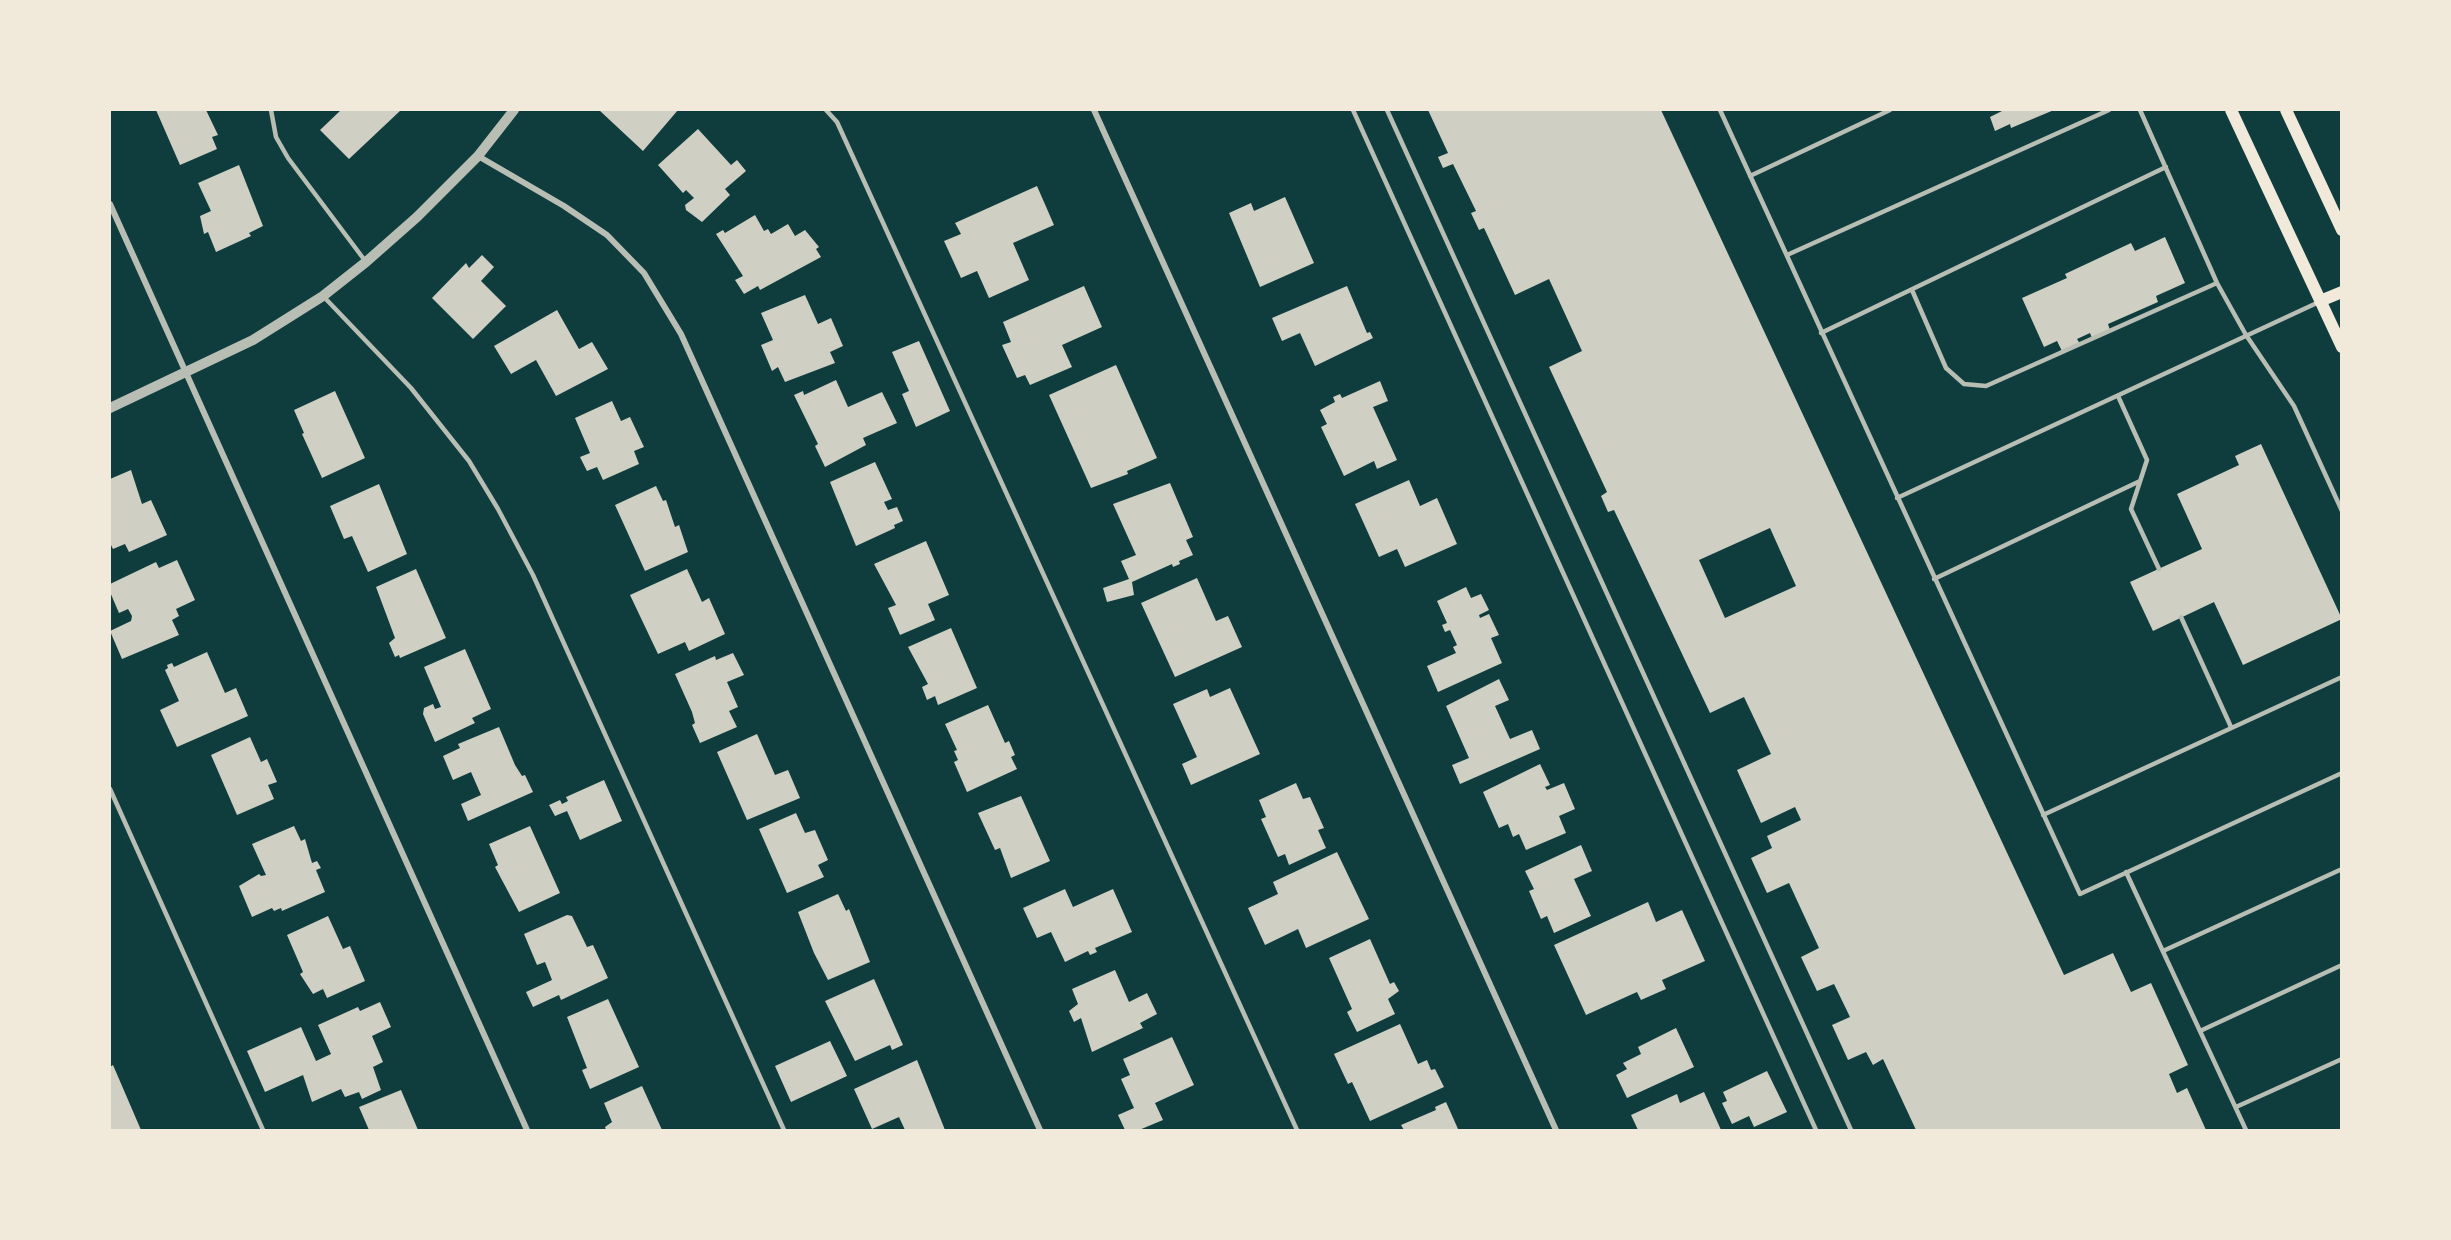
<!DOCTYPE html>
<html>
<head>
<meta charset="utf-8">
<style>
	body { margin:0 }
	#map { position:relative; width:2451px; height:1240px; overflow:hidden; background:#0f3d3e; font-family:Roboto,sans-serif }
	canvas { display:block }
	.frame { position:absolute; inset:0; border:111px solid #f1e9da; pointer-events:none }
</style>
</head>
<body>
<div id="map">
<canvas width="2451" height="1240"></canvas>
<div class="frame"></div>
</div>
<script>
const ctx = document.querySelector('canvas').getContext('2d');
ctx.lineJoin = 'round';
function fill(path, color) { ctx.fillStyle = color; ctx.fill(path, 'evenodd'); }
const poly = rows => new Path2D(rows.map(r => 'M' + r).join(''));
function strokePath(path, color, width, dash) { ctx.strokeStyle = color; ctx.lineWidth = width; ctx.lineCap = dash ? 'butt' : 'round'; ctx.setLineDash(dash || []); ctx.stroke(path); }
fill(poly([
	[156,110,206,110,218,135,212,137,217,149,180,165],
	[341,110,401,110,349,159,320,130],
	[599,110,678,110,643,151],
	[1428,110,1661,110,2064,975,2113,953,2131,992,2151,983,2188,1065,2169,1074,2177,1093,2187,1088,2206,1130,1916,1130,1883,1059,1873,1065,1866,1052,1848,1060,1832,1025,1850,1017,1834,984,1817,991,1801,957,1819,948,1789,883,1767,893,1751,858,1772,848,1767,836,1801,820,1795,807,1761,823,1737,770,1771,754,1744,697,1710,713,1614,510,1608,512,1601,496,1607,492,1549,367,1582,351,1549,279,1515,295,1484,228,1479,230,1471,213,1476,211,1453,164,1443,168,1438,157,1448,153],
	[1770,528,1796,586,1725,618,1699,560],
	[2001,110,2054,110,2011,128,2010,124,1995,131,1990,117,2002,111],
	[698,129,731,165,737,160,746,171,725,189,730,195,702,222,686,210,685,205,694,198,686,190,683,193,658,165],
	[239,165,263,226,249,233,251,236,216,252,208,232,204,234,200,216,211,211,198,183],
	[1037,186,1054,225,1013,243,1029,280,989,298,977,271,961,278,944,241,961,234,955,223],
	[1285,197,1314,263,1260,287,1229,213,1251,203,1254,211],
	[755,215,764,231,768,229,771,234,788,224,795,236,805,230,819,247,816,249,821,257,760,290,758,286,744,294,735,280,743,276,716,234,723,230,725,233],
	[2165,237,2185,283,2156,296,2158,302,2108,324,2110,330,2092,338,2090,333,2077,339,2080,344,2062,351,2057,341,2044,347,2022,298,2067,278,2065,274,2131,243,2135,251],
	[482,255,494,267,481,281,506,306,473,339,432,298,466,263,469,268],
	[1084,286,1102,327,1062,345,1072,367,1030,385,1025,375,1017,378,1002,345,1011,342,1003,322],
	[1347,286,1367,333,1370,332,1373,338,1315,366,1300,333,1282,341,1272,318],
	[805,295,818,324,831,318,843,346,830,352,835,363,785,382,778,367,772,371,761,345,773,340,761,313],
	[557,310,579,349,592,342,608,369,556,396,536,360,511,374,494,346],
	[919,341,950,411,916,427,902,394,909,391,892,352],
	[1116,365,1157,458,1127,471,1128,474,1091,488,1049,395],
	[836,380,848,407,882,392,897,423,863,438,866,445,825,467,815,446,818,444,794,395,803,391,804,395],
	[1380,381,1388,401,1373,407,1397,460,1377,469,1374,461,1344,476,1321,427,1327,424,1320,410,1335,402,1333,397,1340,394,1342,398],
	[335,391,365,458,322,478,302,434,304,433,294,410],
	[612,401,621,421,630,417,644,447,634,451,639,464,603,480,597,467,587,471,580,457,590,453,575,418],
	[2261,444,2342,619,2243,665,2214,602,2153,631,2130,582,2202,549,2177,494,2239,465,2235,456],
	[875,462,892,499,884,502,888,510,897,507,903,521,894,525,895,528,856,546,830,482],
	[131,470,142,504,151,500,167,535,129,552,125,544,113,549,110,543,110,479],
	[1409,480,1420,506,1437,498,1457,544,1405,567,1397,549,1379,557,1355,504],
	[1170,483,1193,537,1186,540,1193,555,1179,561,1180,564,1173,567,1172,564,1132,582,1134,595,1107,602,1103,588,1129,579,1121,561,1136,555,1113,504],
	[379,484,407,554,368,572,352,536,344,539,330,506],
	[656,486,663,501,666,500,675,527,679,525,688,552,645,571,615,505],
	[926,541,949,595,928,604,935,620,900,635,888,608,896,605,874,564],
	[177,560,195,600,176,609,179,616,172,620,179,635,122,659,110,631,131,621,132,616,128,609,119,613,110,592,110,584,156,562,159,568],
	[416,569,446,638,400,658,399,655,395,657,389,643,395,638,376,587],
	[687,569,702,602,709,598,725,634,689,651,685,642,658,654,630,595],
	[1197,578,1216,621,1228,616,1242,647,1175,677,1141,603],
	[1466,587,1471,598,1481,594,1489,610,1479,615,1480,618,1489,614,1499,635,1491,638,1502,663,1438,692,1427,666,1456,653,1453,647,1457,645,1450,630,1445,632,1442,625,1447,623,1437,601],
	[951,628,977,688,938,705,935,696,927,700,922,687,928,684,908,647],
	[465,649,491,709,472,718,475,723,435,742,423,714,424,708,433,704,435,709,441,707,424,667],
	[207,652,225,693,236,688,248,716,177,747,160,710,179,701,165,670,168,668,167,665,172,663,174,667],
	[733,653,744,675,727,682,738,707,729,711,737,727,700,743,692,725,695,723,692,712,675,674,715,656,716,660],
	[1499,679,1509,700,1495,706,1510,739,1532,730,1540,749,1460,784,1452,765,1469,758,1446,706],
	[1230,688,1260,754,1191,785,1182,764,1197,757,1173,704,1207,689,1210,697],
	[988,705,1005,743,1009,741,1015,755,1011,757,1017,769,967,792,954,762,958,760,954,751,957,750,945,724],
	[499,727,515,765,522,776,525,775,533,792,468,821,461,804,481,795,471,772,453,780,443,756,460,748,458,744],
	[757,734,775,775,788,770,800,798,747,820,717,752],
	[250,737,261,762,267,759,277,782,268,785,274,799,237,815,211,755],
	[1540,764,1550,785,1545,787,1547,790,1564,783,1575,809,1559,816,1566,833,1526,850,1519,834,1513,837,1508,824,1499,828,1483,792],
	[604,780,622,821,580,840,567,811,555,816,549,805,560,800,562,804,568,801,566,797],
	[1296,783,1303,799,1310,797,1324,828,1318,830,1326,848,1289,865,1285,854,1278,857,1261,819,1266,817,1259,800],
	[1021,796,1050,861,1011,878,1000,848,995,850,978,813],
	[796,813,805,833,815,830,828,860,818,865,824,877,787,893,759,829],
	[294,826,301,841,305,839,312,863,317,861,321,868,316,870,325,892,282,911,281,908,274,911,272,908,252,917,239,886,259,874,261,876,266,875,252,844],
	[530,826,560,893,519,912,495,867,498,865,489,844],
	[1581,845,1592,871,1574,879,1591,916,1554,933,1547,916,1541,919,1529,891,1534,889,1525,871],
	[1337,852,1369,919,1306,948,1298,929,1265,945,1248,908,1278,894,1273,882],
	[1065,889,1073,907,1113,889,1132,932,1095,948,1097,952,1090,955,1088,951,1065,962,1051,932,1037,938,1023,908],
	[838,894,846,911,849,909,870,962,828,980,814,953,798,912],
	[1648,902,1656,922,1682,910,1705,961,1662,980,1666,989,1641,1000,1637,992,1586,1015,1554,945],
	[567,915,572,916,587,947,593,945,608,978,561,1000,559,995,533,1007,526,992,552,980,545,962,537,965,524,934],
	[328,916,343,949,350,946,365,981,327,998,323,989,313,994,300,974,303,972,287,935],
	[1370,939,1390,984,1394,982,1399,991,1388,999,1395,1014,1357,1032,1347,1012,1352,1009,1329,958],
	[1115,970,1129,1002,1147,993,1157,1014,1140,1023,1143,1028,1092,1052,1081,1018,1074,1022,1069,1011,1078,1004,1072,989],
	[874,979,903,1045,892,1050,890,1045,855,1061,825,1001],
	[608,999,639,1067,590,1089,582,1070,587,1068,567,1017],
	[380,1002,391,1027,372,1036,383,1062,373,1067,381,1090,362,1099,359,1092,345,1097,341,1089,312,1102,303,1075,265,1092,247,1051,301,1027,316,1061,331,1054,318,1025,358,1007,360,1011],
	[1400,1024,1418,1064,1427,1060,1431,1070,1435,1069,1444,1087,1370,1121,1352,1082,1348,1084,1334,1054],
	[1676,1028,1694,1067,1627,1098,1616,1075,1627,1069,1623,1063,1641,1054,1638,1047],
	[1172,1037,1194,1085,1155,1103,1163,1120,1139,1130,1125,1130,1118,1115,1134,1108,1121,1079,1130,1075,1123,1059],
	[830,1041,847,1076,791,1102,775,1066],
	[917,1060,945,1130,905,1130,899,1117,872,1129,854,1089],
	[113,1065,141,1130,110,1130,110,1067],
	[1767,1071,1787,1112,1754,1127,1749,1116,1732,1124,1722,1103,1727,1101,1723,1092],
	[642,1086,662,1130,606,1130,605,1127,612,1122,604,1103],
	[401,1090,418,1130,369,1130,359,1107],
	[1704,1092,1721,1130,1638,1130,1631,1115,1677,1094,1680,1103],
	[1446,1102,1458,1129,1404,1130,1401,1125,1436,1110,1435,1107]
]), '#cfcfc3');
strokePath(poly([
	[271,110,276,137,288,158,366,262],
	[826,110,837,122,1297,1130],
	[1353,110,1816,1130],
	[1387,110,1851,1130],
	[1720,110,2080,894,2342,773],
	[2140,110,2217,283,2246,335,2294,406,2342,511],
	[1750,176,1890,110],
	[1787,255,2109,110],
	[1912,290,1946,368,1964,384,1986,386,2217,283],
	[323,296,411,388,469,461,498,509,533,575,784,1130],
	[1821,333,2166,167],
	[2118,396,2147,460,2131,509,2159,569],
	[1897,498,2319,302],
	[1934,579,2140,481],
	[2181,617,2231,727],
	[110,789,263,1130],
	[2043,815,2342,677],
	[2126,872,2246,1130],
	[2163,951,2342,869],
	[2200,1031,2342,965],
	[2236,1107,2342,1059]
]), '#b8beb3', 4.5);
strokePath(poly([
	[1094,110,1556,1130],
	[478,156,564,206,607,235,644,273,681,334,1040,1130],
	[110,204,527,1130]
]), '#b8beb3', 6);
strokePath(poly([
	[110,408,253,340,323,296,366,262,417,217,478,156,514,110]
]), '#b8beb3', 10);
strokePath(poly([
	[2231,110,2342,347],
	[2286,110,2342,230],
	[2320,301,2342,292]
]), '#f1e9da', 12);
</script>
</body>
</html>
